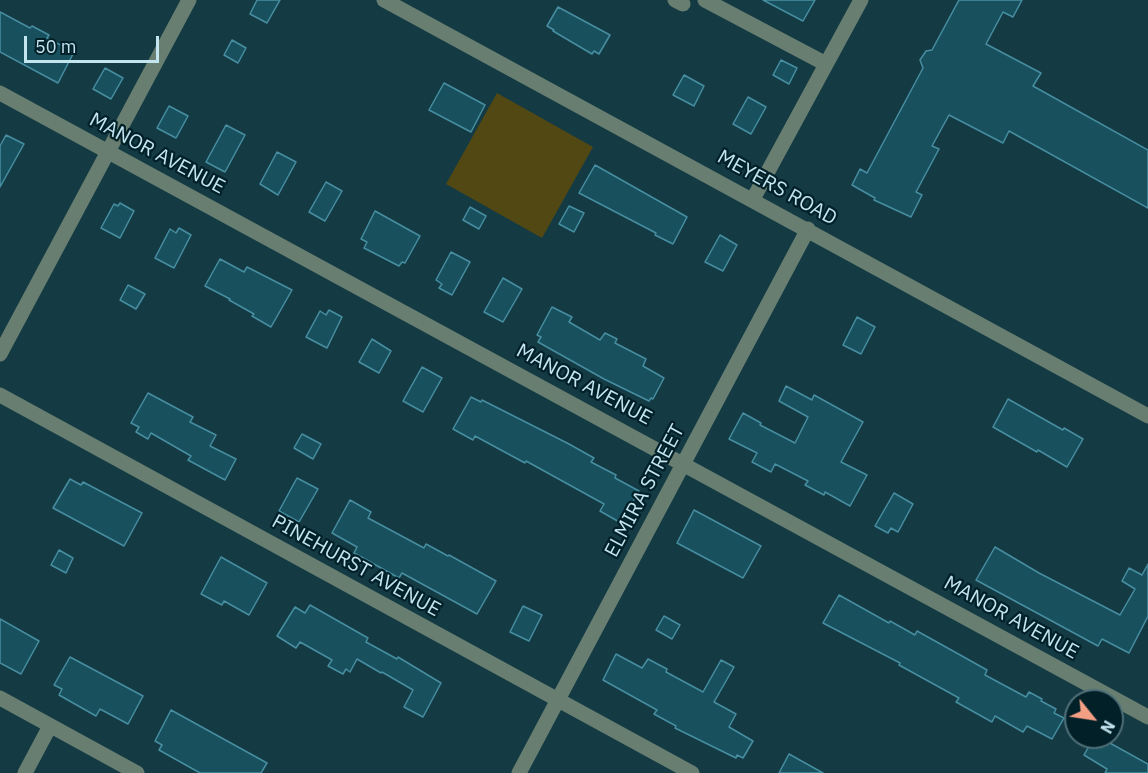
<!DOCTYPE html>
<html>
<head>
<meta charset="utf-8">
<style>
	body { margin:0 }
	#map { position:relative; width:1148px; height:773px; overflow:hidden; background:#143a44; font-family:"IBM Plex Sans",sans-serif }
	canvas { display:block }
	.north { position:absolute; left:1064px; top:689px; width:60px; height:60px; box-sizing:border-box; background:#022028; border:2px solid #4f6f78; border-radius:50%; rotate:120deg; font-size:16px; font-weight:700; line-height:24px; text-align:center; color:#c3e5f0 }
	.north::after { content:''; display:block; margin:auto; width:21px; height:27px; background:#f39f84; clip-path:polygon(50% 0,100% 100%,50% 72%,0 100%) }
	.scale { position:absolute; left:24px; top:36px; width:135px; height:27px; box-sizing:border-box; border:3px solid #c3e5f0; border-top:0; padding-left:8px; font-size:18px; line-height:21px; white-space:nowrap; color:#c3e5f0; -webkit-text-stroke:4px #022028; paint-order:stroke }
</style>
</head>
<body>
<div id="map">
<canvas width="1148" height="773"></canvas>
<div class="north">N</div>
<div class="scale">50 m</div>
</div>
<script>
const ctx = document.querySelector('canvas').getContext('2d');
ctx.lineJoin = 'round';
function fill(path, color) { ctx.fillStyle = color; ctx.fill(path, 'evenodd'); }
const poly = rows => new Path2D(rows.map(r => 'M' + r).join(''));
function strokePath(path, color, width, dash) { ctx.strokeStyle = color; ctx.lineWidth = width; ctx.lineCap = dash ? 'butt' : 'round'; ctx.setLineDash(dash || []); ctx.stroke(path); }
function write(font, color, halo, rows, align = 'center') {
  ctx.font = font + ' "IBM Plex Sans",sans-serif'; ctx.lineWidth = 4.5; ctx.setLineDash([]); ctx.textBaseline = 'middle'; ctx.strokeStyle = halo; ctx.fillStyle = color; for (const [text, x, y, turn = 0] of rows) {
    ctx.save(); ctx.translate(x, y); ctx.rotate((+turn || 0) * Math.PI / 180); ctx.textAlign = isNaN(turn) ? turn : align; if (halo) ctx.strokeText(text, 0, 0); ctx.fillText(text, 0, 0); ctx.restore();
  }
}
fill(poly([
	[497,93,593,147,542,238,446,184]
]), '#514814');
const building = poly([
	[257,0,280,0,267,23,250,14,257,0],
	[763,0,815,0,803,21,763,0],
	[959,0,1022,0,1013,17,1003,12,986,44,1041,73,1033,86,1148,150,1148,208,1009,131,1003,143,949,115,932,146,939,149,916,192,922,195,911,217,874,200,875,198,852,185,860,169,867,173,923,68,920,60,926,51,932,50,959,0],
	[558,7,610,35,599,54,594,51,592,54,553,31,554,30,547,26,558,7],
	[0,12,30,28,32,26,49,35,47,38,74,52,58,83,0,52,0,12],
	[232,40,246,48,238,63,224,55,232,40],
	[781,60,797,68,789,84,773,75,781,60],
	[105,68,123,78,111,99,93,89,105,68],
	[684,75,704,86,694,106,673,95,684,75],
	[444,83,485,105,471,132,429,110,444,83],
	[748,97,766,107,751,134,733,124,748,97],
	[169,106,188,116,176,138,157,128,169,106],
	[226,125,245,135,225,172,206,162,226,125],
	[6,135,24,144,0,187,0,146,6,135],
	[277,152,296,162,278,195,260,184,277,152],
	[595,165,687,217,673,244,655,235,656,233,579,193,595,165],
	[326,182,342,191,325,221,309,212,326,182],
	[120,203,134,211,120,238,101,228,114,204,118,206,120,203],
	[569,206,584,213,574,232,559,224,569,206],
	[470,207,486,216,479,229,463,220,470,207],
	[375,211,420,236,405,263,402,262,399,266,364,248,367,242,361,239,375,211],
	[179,228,191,235,174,268,155,258,170,229,176,233,179,228],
	[720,235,737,245,723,271,705,262,720,235],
	[451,252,470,262,452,295,439,288,442,284,436,280,451,252],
	[220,259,244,272,247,267,292,290,271,327,252,316,254,314,229,300,230,299,205,286,220,259],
	[503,278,522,289,503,322,484,312,503,278],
	[128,285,145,294,136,309,120,300,128,285],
	[552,307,572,317,569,322,600,340,605,333,617,339,615,343,646,359,643,366,664,378,653,399,651,398,649,401,604,379,538,342,541,337,537,335,552,307],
	[329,310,342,317,327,348,306,337,320,311,326,315,329,310],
	[857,317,875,327,861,354,843,345,857,317],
	[372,339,391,351,379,373,359,362,372,339],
	[422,367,442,378,423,412,403,401,422,367],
	[786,386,812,400,814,395,863,422,841,462,867,475,850,506,825,492,824,495,805,485,808,481,775,464,771,472,752,462,757,453,729,439,743,413,761,423,760,425,795,443,808,417,779,401,786,386],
	[148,393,193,417,190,422,216,435,210,446,236,459,225,480,188,460,191,456,151,433,148,439,136,432,139,427,131,423,148,393],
	[471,397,481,402,482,400,569,444,594,458,591,462,616,475,615,478,639,491,621,523,600,511,604,504,526,461,525,463,475,436,473,440,453,429,471,397],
	[1008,399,1063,430,1064,428,1083,439,1067,467,1038,450,1037,452,993,427,1008,399],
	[302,434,321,444,313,459,294,448,302,434],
	[297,478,318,489,299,522,279,511,297,478],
	[70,479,81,485,83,482,142,513,124,546,53,508,70,479],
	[894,493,913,504,898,532,891,528,888,533,875,526,894,493],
	[350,500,371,512,368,518,424,548,426,544,448,556,449,555,496,581,477,614,402,573,399,578,354,553,357,547,332,533,350,500],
	[694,510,761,546,743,578,677,543,694,510],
	[995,547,1039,573,1120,615,1135,589,1122,581,1129,568,1142,575,1148,564,1148,616,1129,653,1102,639,1098,646,976,580,995,547],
	[59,550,73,558,66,573,51,565,59,550],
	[221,557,267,583,249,615,224,601,222,605,201,594,221,557],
	[839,595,889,623,890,621,915,635,917,631,962,656,987,670,985,675,1026,697,1029,692,1042,699,1041,701,1056,709,1054,713,1064,718,1052,739,1027,726,1023,732,995,716,992,722,956,702,959,698,899,665,900,663,823,623,839,595],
	[310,605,368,638,366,642,397,659,398,657,441,683,423,717,404,707,413,690,382,672,381,673,357,659,350,672,346,669,343,674,328,666,332,660,300,642,296,648,277,636,295,607,305,613,310,605],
	[523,606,542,615,529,641,510,632,523,606],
	[664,616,680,625,672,639,656,630,664,616],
	[0,619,39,641,21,674,0,663,0,619],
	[616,654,642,668,648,659,667,669,666,672,703,692,721,660,734,667,714,702,736,714,729,727,753,741,743,758,737,755,736,758,675,728,676,726,654,714,657,710,603,680,616,654],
	[70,657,143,696,128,724,100,709,96,716,59,695,62,689,54,685,70,657],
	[171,710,267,763,261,773,200,773,159,750,162,745,155,741,171,710],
	[1094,737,1099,737,1148,764,1148,773,1105,773,1107,769,1084,755,1094,737],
	[789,754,823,773,779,773,789,754]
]);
fill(building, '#18505e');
strokePath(building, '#478ea1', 1.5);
strokePath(poly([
	[384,0,1148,416],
	[675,0,683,4],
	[705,0,826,64],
	[0,93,1148,717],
	[753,199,861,0],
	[0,354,189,0],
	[0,395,692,773],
	[0,698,137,773],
	[25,773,50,726],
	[519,773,808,229]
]), '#677e70', 15);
write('20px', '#c3e5f0', '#022028', [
	["MANOR AVENUE",157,154,28],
	["MEYERS ROAD",777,188,29],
	["MANOR AVENUE",584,385,28],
	["ELMIRA STREET",645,491,-62],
	["PINEHURST AVENUE",356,566,29],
	["MANOR AVENUE",1011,618,29]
]);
</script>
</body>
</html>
